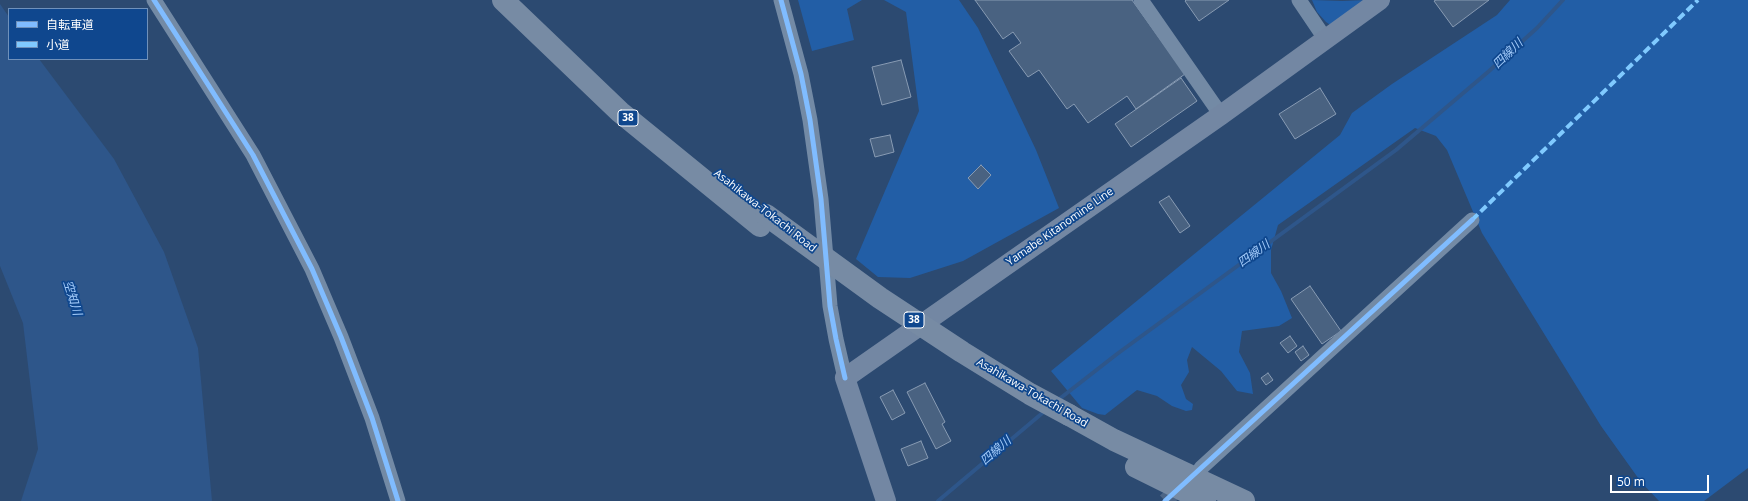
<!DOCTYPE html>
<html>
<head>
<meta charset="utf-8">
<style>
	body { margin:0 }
	#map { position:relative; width:1748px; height:501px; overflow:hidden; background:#2c4a71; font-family:"Open Sans","Noto Sans JP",sans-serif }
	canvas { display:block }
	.legend { position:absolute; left:8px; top:8px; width:140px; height:52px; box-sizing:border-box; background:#0f478e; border:1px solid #6f91bb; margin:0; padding:5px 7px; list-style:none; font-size:12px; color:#fff }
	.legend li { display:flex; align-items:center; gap:8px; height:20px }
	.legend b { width:20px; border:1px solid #6f91bb }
	.scale { position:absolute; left:1610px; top:475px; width:99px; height:18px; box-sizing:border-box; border:2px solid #fff; border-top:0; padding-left:5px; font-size:12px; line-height:14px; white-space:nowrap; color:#fff; -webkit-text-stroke:3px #0f478e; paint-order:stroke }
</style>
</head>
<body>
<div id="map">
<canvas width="1748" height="501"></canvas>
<ul class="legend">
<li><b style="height:5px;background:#80bcff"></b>自転車道</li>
<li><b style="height:5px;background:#80caff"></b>小道</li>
</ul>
<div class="scale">50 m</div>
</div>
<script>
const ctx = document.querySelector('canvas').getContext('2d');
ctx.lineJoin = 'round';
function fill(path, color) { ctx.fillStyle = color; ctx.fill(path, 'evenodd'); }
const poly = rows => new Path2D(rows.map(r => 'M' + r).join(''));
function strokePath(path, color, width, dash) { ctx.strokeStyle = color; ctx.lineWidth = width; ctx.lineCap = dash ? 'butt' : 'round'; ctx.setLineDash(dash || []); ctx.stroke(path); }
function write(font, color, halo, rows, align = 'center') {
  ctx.font = font + ' "Open Sans","Noto Sans JP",sans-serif'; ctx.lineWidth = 3.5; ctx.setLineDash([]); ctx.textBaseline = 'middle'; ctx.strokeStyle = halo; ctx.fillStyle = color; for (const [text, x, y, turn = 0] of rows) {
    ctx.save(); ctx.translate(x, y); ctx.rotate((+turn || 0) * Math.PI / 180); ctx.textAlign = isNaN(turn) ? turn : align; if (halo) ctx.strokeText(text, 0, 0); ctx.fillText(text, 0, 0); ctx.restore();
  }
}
fill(poly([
	[798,0,862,0,847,9,854,40,812,51],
	[884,0,959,0,978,28,1036,150,1059,208,963,261,910,278,878,277,856,259,919,111,906,12],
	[1312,0,1342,1,1367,0,1332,26,1326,22,1317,12],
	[1510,0,1748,0,1748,468,1704,501,1659,501,1641,482,1601,426,1482,233,1447,150,1436,136,1415,128,1278,225,1271,250,1271,273,1281,291,1292,318,1279,326,1242,331,1239,352,1250,373,1253,394,1237,391,1221,371,1192,347,1187,360,1189,372,1181,385,1186,399,1193,404,1192,410,1186,411,1172,406,1157,396,1137,390,1105,415,1098,414,1082,408,1051,371,1340,135,1352,113,1392,84,1497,15]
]), '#225ea6');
fill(poly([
	[0,4,9,17,9,59,39,59,114,159,164,252,198,348,212,501,21,501,38,449,23,323,0,266]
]), '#2e568a');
strokePath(poly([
	[1058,400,1117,354,1396,150,1488,72,1537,28,1563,0],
	[938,501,1046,410]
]), '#2e568a', 4);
const building = poly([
	[975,0,1132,0,1185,74,1136,109,1127,96,1088,123,1074,104,1067,109,1039,70,1028,77,1009,51,1021,43,1013,32,1003,39,975,0],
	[1186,0,1229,0,1199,21,1185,1,1186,0],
	[1436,0,1489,0,1453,27,1434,1,1436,0],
	[901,60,911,97,882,105,872,67,901,60],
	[1181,78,1197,101,1131,147,1115,124,1181,78],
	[1320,88,1336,114,1295,139,1279,114,1320,88],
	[890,135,894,152,875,157,870,139,890,135],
	[981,165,991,175,978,189,968,178,981,165],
	[1169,196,1190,226,1180,233,1159,202,1169,196],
	[1310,286,1341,331,1322,344,1291,299,1310,286],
	[1290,336,1297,346,1288,353,1280,343,1290,336],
	[1303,346,1309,355,1301,361,1295,352,1303,346],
	[1268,373,1273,380,1266,385,1261,378,1268,373],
	[925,383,945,422,942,424,951,441,936,449,907,392,925,383],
	[893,390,905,413,892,420,880,397,893,390],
	[921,441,928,458,908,466,901,449,921,441]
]);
fill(building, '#496281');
strokePath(building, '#889bb3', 1);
strokePath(poly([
	[1165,501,1186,482]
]), '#4c6586', 15, [15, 8]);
strokePath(poly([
	[154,0,253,155,312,269,341,337,372,418,398,501],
	[781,0,801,74,810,120,821,199,830,306,836,339,845,378],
	[1141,0,1221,115],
	[1299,0,1326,40],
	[1201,468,1472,220]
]), '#738aa5', 15);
strokePath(poly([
	[886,501,845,378,1221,115,1380,0]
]), '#7387a3', 20);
strokePath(poly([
	[503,0,620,112,760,226],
	[1069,415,1114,440,1244,501],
	[1136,467,1205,501]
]), '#778ba4', 22);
strokePath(poly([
	[766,215,880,298,962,352,1030,394,1069,415]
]), '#778ba4', 22);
strokePath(poly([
	[1472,220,1698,0]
]), '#80caff', 4, [8, 4]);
strokePath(poly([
	[154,0,253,155,312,269,341,337,372,418,398,501],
	[781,0,801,74,810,120,821,199,830,306,836,339,845,378],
	[1165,501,1472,220]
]), '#80bcff', 5);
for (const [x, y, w] of [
	[628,118,20],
	[914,320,20]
]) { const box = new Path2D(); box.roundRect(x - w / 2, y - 8, w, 16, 3); ctx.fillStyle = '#0f478e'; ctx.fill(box); strokePath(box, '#fff', 1); }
write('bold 10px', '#fff', null, [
	["38",628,118],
	["38",914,320]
]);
write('11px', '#fff', '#0f478e', [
	["Asahikawa-Tokachi Road",765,211,38],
	["Yamabe Kitanomine Line",1060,227,-35],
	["Asahikawa-Tokachi Road",1032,393,30]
]);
write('italic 12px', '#a3cbfa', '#0f478e', [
	["四線川",1508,54,-44],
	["四線川",1254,254,-36],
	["空知川",72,298,73],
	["四線川",996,451,-41]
]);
</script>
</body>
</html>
